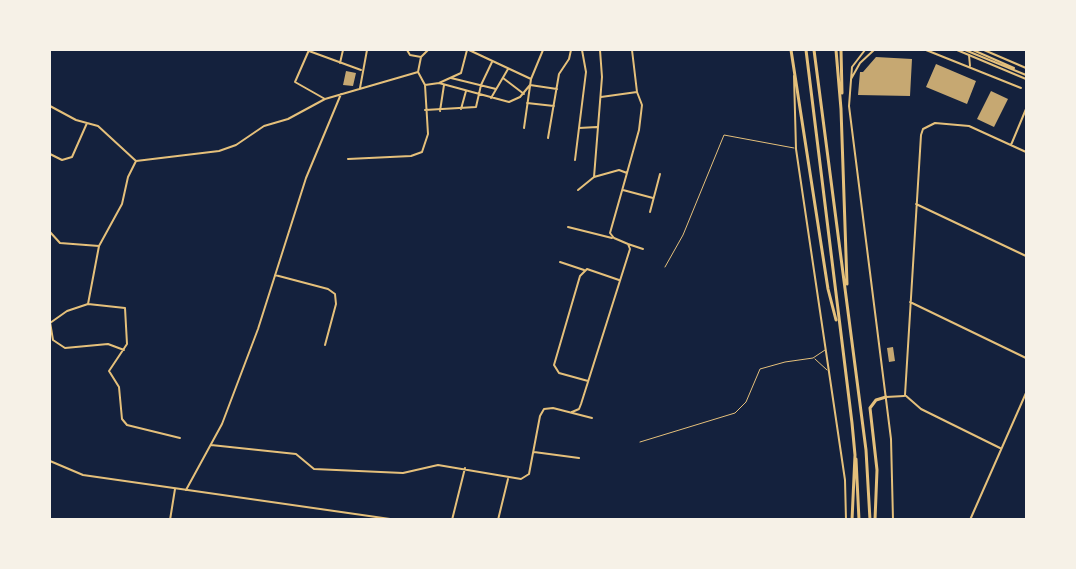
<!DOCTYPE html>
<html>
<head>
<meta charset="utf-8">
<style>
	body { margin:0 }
	#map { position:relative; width:1076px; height:569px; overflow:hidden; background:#14213d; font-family:Quicksand,sans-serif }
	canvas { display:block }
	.frame { position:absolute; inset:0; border:51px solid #f6f1e7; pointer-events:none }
</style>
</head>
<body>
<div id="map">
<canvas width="1076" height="569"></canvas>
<div class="frame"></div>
</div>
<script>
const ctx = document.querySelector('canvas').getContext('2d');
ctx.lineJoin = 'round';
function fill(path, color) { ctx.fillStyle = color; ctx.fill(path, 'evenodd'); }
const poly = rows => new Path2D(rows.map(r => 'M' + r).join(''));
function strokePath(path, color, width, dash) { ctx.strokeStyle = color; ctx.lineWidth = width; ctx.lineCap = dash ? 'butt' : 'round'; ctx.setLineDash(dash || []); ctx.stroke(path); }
fill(poly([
	[876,57,912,59,910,96,858,95,860,72,863,72],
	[936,64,976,81,967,104,926,87],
	[346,71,356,73,353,86,343,85],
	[991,91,1008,99,994,127,977,119],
	[893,347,895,361,889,362,887,348]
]), '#c6a872');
strokePath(poly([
	[665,267,683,235,724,135,794,148],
	[815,359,827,370],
	[640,442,735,413,746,402,760,369,785,362,813,358,825,350]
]), '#e5c07b', 1);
strokePath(poly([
	[309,50,295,82,325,99],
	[407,50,410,55,421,57],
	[469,50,531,79],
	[865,50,852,67,849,106,891,439,893,520],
	[926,50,1021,88],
	[309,51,361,70],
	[969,55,970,66],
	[340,63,343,50],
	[451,78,496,89],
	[503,78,524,94],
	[851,79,860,63,874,50],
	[439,83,509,102,520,97,530,85,557,89],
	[425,85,439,83,461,73,467,50],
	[360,88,367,50],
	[601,97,637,92],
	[491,98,508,69],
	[527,103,554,106],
	[50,106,76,120,98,126,136,161],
	[461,109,466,91],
	[425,110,476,107,481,85,492,62],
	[440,111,444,85],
	[524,128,531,79,543,50],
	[579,128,597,127],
	[548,138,559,74,569,59,571,50],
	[1011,145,1026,109],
	[50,154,62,160,72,157,87,123],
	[348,159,411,156,422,152,428,134,425,85,418,72,421,57,428,50],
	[575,160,586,72,582,50],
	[136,161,219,151,236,145,264,126,288,119,325,99,418,72],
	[627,173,639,130,642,105,637,92,632,50],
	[594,177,602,77,600,50],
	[623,190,653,198],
	[916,204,1026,256],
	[650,212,660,174],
	[568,227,612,238],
	[50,232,60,243,99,246],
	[628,244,643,249],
	[560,262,584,270],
	[275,275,328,289,335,294,336,304,325,345],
	[910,302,1026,358],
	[88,304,99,246,122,204,128,177,136,161],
	[50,322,53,340,65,348,108,344,124,350],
	[50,323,67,311,88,304,125,308,127,344,109,371,119,387,122,419,127,425,180,438],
	[588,381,559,373,554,365,580,276,587,269,619,280],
	[886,397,904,396],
	[572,412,579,409,581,404,630,249,628,244,614,238,610,233,627,173,619,170,594,177,578,190],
	[211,445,296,454,314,469,403,473,438,465,521,479,529,474,540,416,544,409,553,408,592,418],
	[1000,448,921,409,905,395,921,135,923,129,935,123,969,126,1026,152],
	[534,452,579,458],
	[186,490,222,424,258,329,306,178,341,94],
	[170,520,175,489],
	[452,520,465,468],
	[498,520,508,479],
	[539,520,539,519],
	[970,520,1026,393]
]), '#e5c07b', 2);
strokePath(poly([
	[957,50,1026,79],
	[965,50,1026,75],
	[973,50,1014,68],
	[984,50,1026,68],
	[794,76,796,149,845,480,846,520],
	[50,461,83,475,397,520]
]), '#e5c07b', 2);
strokePath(poly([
	[791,50,828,289,836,320],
	[806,50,852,423,855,455,852,520],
	[814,50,866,450,870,520],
	[836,50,841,109,847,284],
	[841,50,842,93],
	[856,459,859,520],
	[875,520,877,470,870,408,876,400,886,397]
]), '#e5c07b', 3);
</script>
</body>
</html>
